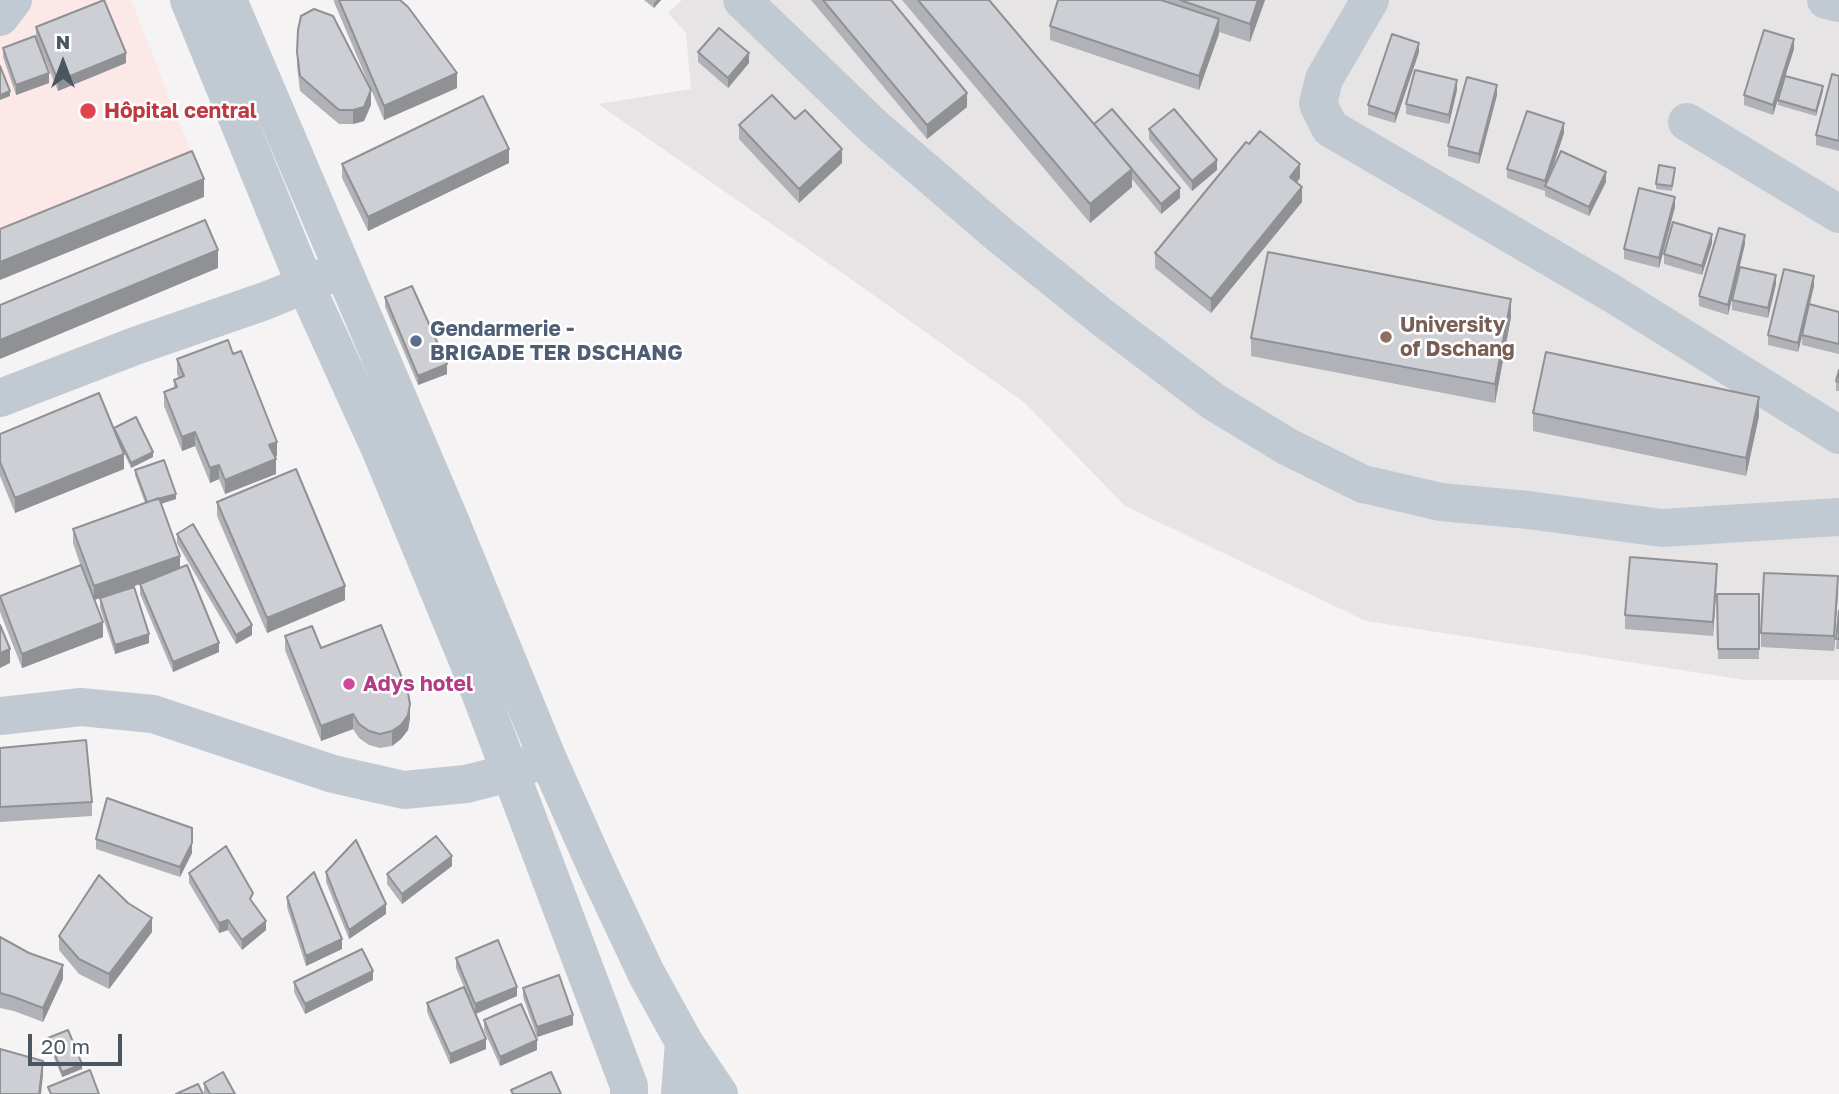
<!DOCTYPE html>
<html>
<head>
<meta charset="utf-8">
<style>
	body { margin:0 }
	#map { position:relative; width:1839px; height:1094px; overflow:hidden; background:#f5f3f3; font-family:"Golos Text",sans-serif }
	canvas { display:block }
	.north { position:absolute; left:28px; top:28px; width:70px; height:70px; -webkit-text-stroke:5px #fff; paint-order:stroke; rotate:0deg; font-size:19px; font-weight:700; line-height:28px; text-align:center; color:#4a5661 }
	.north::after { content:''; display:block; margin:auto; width:24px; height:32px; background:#4a5661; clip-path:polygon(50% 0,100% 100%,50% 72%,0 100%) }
	.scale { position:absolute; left:28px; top:1034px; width:94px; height:32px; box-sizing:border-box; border:4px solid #4a5661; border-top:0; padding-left:9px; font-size:21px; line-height:24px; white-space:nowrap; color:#4a5661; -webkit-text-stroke:5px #fff; paint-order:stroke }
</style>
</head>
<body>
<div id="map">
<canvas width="1839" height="1094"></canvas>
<div class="north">N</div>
<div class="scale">20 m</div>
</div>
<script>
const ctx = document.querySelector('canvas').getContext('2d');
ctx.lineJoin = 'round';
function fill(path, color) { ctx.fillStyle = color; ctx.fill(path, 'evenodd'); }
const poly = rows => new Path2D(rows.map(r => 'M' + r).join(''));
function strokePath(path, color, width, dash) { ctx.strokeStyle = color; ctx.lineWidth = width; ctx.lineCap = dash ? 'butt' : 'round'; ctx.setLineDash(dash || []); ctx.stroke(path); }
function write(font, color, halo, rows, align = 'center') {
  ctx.font = font + ' "Golos Text",sans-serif'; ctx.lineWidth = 5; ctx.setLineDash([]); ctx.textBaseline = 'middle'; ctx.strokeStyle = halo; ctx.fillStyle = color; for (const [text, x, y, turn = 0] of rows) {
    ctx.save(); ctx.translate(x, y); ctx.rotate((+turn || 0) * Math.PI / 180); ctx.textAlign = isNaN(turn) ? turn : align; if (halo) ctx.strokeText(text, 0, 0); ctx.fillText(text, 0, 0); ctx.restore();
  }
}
fill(poly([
	[682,0,1839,0,1839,680,1745,680,1366,621,1125,506,1025,403,841,272,598,104,691,89,686,33,668,13]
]), '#e6e4e5');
fill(poly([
	[0,0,131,0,195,162,0,240]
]), '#fce8e6');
strokePath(poly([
	[189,0,305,284,381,451,470,666,629,1086,629,1094],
	[228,0,449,518,547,757,597,869,646,973,684,1042,680,1094],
	[742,0,875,128,1001,236,1103,318,1214,402,1288,447,1363,484,1441,502,1528,510,1662,528,1839,517],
	[1370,0,1324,79,1318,104,1330,128,1613,294,1839,435],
	[1826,0,1839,3],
	[0,17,13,0],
	[1687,122,1839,214],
	[0,398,135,346,265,301,329,275],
	[0,716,81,707,153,714,333,774,404,790,466,784,510,773,531,764],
	[684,1042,719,1094]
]), '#c1cad2', 38);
fill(poly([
	[334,0,400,0,457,88,384,120,334,2],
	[644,0,661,0,654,8],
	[811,0,891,0,967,107,927,139],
	[902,0,989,0,1094,124,1180,198,1161,214,1132,179,1132,187,1090,223],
	[1058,0,1265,0,1250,42,1219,32,1199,90,1050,40,1050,26],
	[36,27,126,63,58,91,36,38,49,83,16,95,3,57,3,48,36,37],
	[1794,49,1785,76,1823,91,1816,116,1778,105,1778,100,1783,84,1773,115,1744,105,1744,95],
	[297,52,371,105,364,121,353,124,339,124,300,91,297,66],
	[698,52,749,63,728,88,698,62],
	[1419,52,1395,123,1368,115,1368,105],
	[1839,76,1839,151,1816,145,1816,135],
	[1457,90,1449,124,1406,114,1406,104],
	[1497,95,1479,164,1448,156,1448,146],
	[795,119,842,163,799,203,739,139,739,125],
	[1149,129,1217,170,1192,191,1149,139],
	[1564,133,1550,176,1606,182,1589,216,1545,196,1545,191,1507,178,1507,169],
	[509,163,368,231,342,178,342,164],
	[1675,173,1672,191,1656,189,1656,184],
	[1300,178,1297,183,1302,202,1211,313,1155,268,1155,253],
	[1675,207,1659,268,1624,259,1624,249],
	[1712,243,1702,275,1664,264,1664,254],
	[1745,244,1728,315,1699,306,1699,296],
	[1776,284,1768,318,1732,310,1732,300],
	[1814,286,1808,312,1839,312,1839,354,1802,345,1802,337,1798,352,1768,345,1768,335],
	[385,297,447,374,418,385,385,307],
	[1511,317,1495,403,1251,356,1251,338],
	[177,359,277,456,275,457,276,474,225,494,219,479,210,483,195,446,182,451,164,406,164,392,174,388,174,380,179,378,177,374],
	[1839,370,1839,391,1836,391,1836,381],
	[1533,413,1759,416,1746,476,1533,431],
	[114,429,153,457,131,468,124,453,124,469,15,513,0,476,0,434],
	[135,470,176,499,161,504,180,567,219,652,173,672,140,594,140,584,111,594,149,643,115,654,100,608,100,598,95,600,103,637,22,668,0,612,0,596,82,570,73,543,73,529,145,503,135,475],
	[217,502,345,600,267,633,217,516],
	[177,534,252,635,236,644,177,543],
	[1717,578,1713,636,1625,629,1625,615],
	[1838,591,1834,651,1761,647,1761,633],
	[1717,594,1759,594,1759,659,1718,659],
	[1839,611,1839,649,1836,649],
	[285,636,321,648,410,718,408,730,401,739,392,746,380,748,369,745,359,738,353,729,321,741,285,650],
	[0,748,92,802,92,816,0,822],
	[96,839,192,853,180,877,96,849],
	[452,866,402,904,387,884,387,874],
	[326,872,386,914,349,939,326,882],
	[189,873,253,902,266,930,242,950,228,930,219,933,189,883],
	[287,897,342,949,306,966,287,907],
	[128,903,152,932,109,989,79,974,59,950,59,936],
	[0,937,29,953,63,979,43,1022,14,1011,0,1008],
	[456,958,517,996,476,1014,486,1049,450,1064,427,1012,427,1003,464,987,456,968],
	[373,980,305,1014,294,992,294,982],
	[523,988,573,1025,537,1037,523,997],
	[484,1020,537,1050,500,1066,484,1030],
	[48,1038,82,1069,62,1077,48,1043],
	[204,1083,235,1094,204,1094]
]), '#b0b2b7');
fill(poly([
	[657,0,661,0,654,8,654,3],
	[1258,0,1265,0,1250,42,1250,24],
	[1219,19,1219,34,1199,90,1199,76],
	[1794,39,1794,49,1773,115,1773,105],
	[1419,43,1419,52,1395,123,1395,114],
	[126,53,126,63,58,91,58,81],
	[749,53,749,63,728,88,728,78],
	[49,73,49,83,16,95,16,85],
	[457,73,457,88,384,120,384,106],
	[1457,80,1457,90,1449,124,1449,115],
	[1497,85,1497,95,1479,164,1479,154],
	[1823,86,1823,91,1816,116,1816,111],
	[371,90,371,105,364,121,353,124,353,110],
	[10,91,10,96,0,100,0,95],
	[967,93,967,107,927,139,927,125],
	[1564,123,1564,133,1546,187,1545,186,1545,181],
	[509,149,509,163,368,231,368,217],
	[842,149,842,163,799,203,799,189],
	[1217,160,1217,170,1192,191,1192,181],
	[1300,164,1300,178,1290,191,1290,177],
	[1132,169,1132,187,1090,223,1090,204],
	[1606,172,1606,182,1589,216,1589,207],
	[204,179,204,197,0,280,0,262],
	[1302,187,1302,202,1211,313,1211,299],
	[1180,188,1180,198,1161,214,1161,204],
	[1675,197,1675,207,1659,268,1659,258],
	[1712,234,1712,243,1702,275,1702,266],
	[1745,235,1745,244,1728,315,1728,305],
	[218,250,218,268,0,359,0,340],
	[1776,275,1776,284,1768,318,1768,308],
	[1814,276,1814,286,1798,352,1798,343],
	[1511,299,1511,317,1495,403,1495,384],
	[447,364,447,374,418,385,418,376],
	[1759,397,1759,416,1746,476,1746,458],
	[195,432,195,446,182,451,182,437],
	[277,442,277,456,269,459,269,445],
	[153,452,153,457,131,468,131,463],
	[124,454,124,469,15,513,15,498],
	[276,459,276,474,225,494,225,480],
	[219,465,219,479,210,483,210,468],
	[176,494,176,499,147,508,147,504],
	[180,556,180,570,94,600,94,586],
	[1717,564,1717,578,1713,636,1713,622],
	[1838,576,1838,591,1834,651,1834,636],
	[345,586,345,600,267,633,267,618],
	[103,622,103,637,22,668,22,654],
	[252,625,252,635,236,644,236,635],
	[149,634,149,643,115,654,115,645],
	[219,643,219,652,173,672,173,662],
	[10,649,10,663,0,668,0,653],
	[410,704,410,718,408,730,401,739,392,746,392,731],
	[353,714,353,729,321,741,321,726],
	[192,828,192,853,180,877,180,867],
	[452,856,452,866,402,904,402,894],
	[386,904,386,914,349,939,349,930],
	[152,918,152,932,109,989,109,974],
	[228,920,228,930,219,933,219,923],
	[266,921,266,930,242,950,242,940],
	[342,939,342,949,306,966,306,956],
	[63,965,63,979,43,1022,43,1008],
	[373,971,373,980,305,1014,305,1004],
	[517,987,517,996,475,1014,475,1004],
	[573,1015,573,1025,537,1037,537,1027],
	[486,1039,486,1049,450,1064,450,1054],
	[537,1040,537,1050,500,1066,500,1057],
	[43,1061,43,1075,41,1094,39,1094],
	[82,1064,82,1069,62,1077,62,1072]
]), '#909195');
const building = poly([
	[104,0,126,53,58,81,36,27,104,0],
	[339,0,400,0,408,7,457,73,384,106,339,0],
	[823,0,891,0,967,93,927,125,823,0],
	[918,0,989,0,1132,169,1090,204,918,0],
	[1058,0,1161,0,1219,19,1199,76,1050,26,1058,0],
	[1180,0,1258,0,1250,24,1180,0],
	[314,9,333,16,371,90,364,107,353,110,339,110,300,76,297,52,298,30,301,16,314,9],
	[719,28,749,53,728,78,698,52,719,28],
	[1764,30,1794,39,1773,105,1744,95,1764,30],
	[1392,34,1419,43,1395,114,1368,105,1392,34],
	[35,36,49,73,16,85,3,48,35,36],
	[0,66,10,91,0,95,0,66],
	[1415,70,1457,80,1449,115,1406,104,1415,70],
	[1832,74,1839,76,1839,141,1816,135,1832,74],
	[1785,76,1823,86,1816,111,1778,100,1785,76],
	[1467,77,1497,85,1479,154,1448,146,1467,77],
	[772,95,795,119,805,110,842,149,799,189,739,125,772,95],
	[483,96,509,149,368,217,342,164,483,96],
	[1112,109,1180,188,1161,204,1094,124,1112,109],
	[1174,109,1217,160,1192,181,1149,129,1174,109],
	[1527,111,1564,123,1545,181,1507,169,1527,111],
	[1260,131,1300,164,1290,177,1302,187,1211,299,1155,253,1246,142,1249,144,1260,131],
	[192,151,204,179,0,262,0,229,192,151],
	[1561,151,1606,172,1589,207,1545,186,1561,151],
	[1659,165,1675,168,1672,186,1656,184,1659,165],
	[1639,188,1675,197,1659,258,1624,249,1639,188],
	[205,220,218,250,0,340,0,305,205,220],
	[1673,222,1712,234,1702,266,1664,254,1673,222],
	[1719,228,1745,235,1728,305,1699,296,1719,228],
	[1268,252,1511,299,1495,384,1251,338,1268,252],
	[1740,267,1776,275,1768,308,1732,300,1740,267],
	[1784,269,1814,276,1798,343,1768,335,1784,269],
	[412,286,447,364,418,376,385,297,412,286],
	[1809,304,1839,312,1839,344,1802,335,1809,304],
	[228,340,233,354,241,351,277,442,269,445,276,459,225,480,219,465,210,468,195,432,182,437,164,392,177,387,174,380,184,376,177,359,228,340],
	[1546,352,1759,397,1746,458,1533,413,1546,352],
	[1839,370,1839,382,1836,381,1839,370],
	[99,393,124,454,15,498,0,462,0,434,99,393],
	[136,417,153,452,131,463,114,428,136,417],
	[164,460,176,494,147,502,135,470,164,460],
	[296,469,345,586,267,618,217,502,296,469],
	[159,498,180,556,94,586,73,529,159,498],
	[193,524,252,625,236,635,177,534,193,524],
	[1630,557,1717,564,1713,622,1625,615,1630,557],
	[81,565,103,622,22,654,0,596,81,565],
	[187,565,219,643,173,662,140,584,187,565],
	[1764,573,1838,576,1834,636,1761,633,1764,573],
	[134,587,149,634,115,645,100,598,134,587],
	[1717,594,1759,594,1759,649,1718,649,1717,594],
	[1839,611,1839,639,1836,639,1839,611],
	[0,625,10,649,0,653,0,625],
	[381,625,408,693,410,704,408,715,401,725,392,731,380,734,369,731,359,724,353,714,321,726,285,636,312,626,321,648,381,625],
	[86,740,92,802,0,807,0,748,86,740],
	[107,798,192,828,192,843,180,867,96,839,107,798],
	[436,836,452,856,402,894,387,874,436,836],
	[356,840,386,904,349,930,326,872,356,840],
	[226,846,253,893,250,899,266,921,242,940,228,920,219,923,189,873,226,846],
	[314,872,342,939,306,956,287,897,314,872],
	[99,875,128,903,152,918,109,974,79,959,59,936,99,875],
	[0,937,29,953,63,965,43,1008,14,997,0,993,0,937],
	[498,940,517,987,475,1004,456,958,498,940],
	[362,949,373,971,305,1004,294,982,362,949],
	[559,975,573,1015,537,1027,523,988,559,975],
	[464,987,486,1039,450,1054,427,1003,464,987],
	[521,1004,537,1040,500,1057,484,1020,521,1004],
	[68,1030,82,1064,62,1072,48,1038,68,1030],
	[0,1049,43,1061,39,1094,0,1094,0,1049],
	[90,1070,99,1094,51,1094,48,1087,90,1070],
	[223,1072,235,1094,210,1094,204,1083,223,1072],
	[551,1072,561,1094,513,1094,511,1090,551,1072],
	[198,1084,203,1094,176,1094,198,1084]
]);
fill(building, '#cdcfd5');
strokePath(building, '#909195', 2);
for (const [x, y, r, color] of [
	[88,111,9,"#e0444e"],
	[1386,337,7,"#8d6e63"],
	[416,341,7,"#5c6f8a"],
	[349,684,7,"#d1479c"]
]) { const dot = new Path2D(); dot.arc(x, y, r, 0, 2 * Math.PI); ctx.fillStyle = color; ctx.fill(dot); strokePath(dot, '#fff', 2.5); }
write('bold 21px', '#be3a42', '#fff', [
	["Hôpital central",104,111]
], 'left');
write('bold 21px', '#785e54', '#fff', [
	["University",1400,325],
	["of Dschang",1400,349]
], 'left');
write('bold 21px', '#4e5e75', '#fff', [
	["Gendarmerie -",430,329],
	["BRIGADE TER DSCHANG",430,353]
], 'left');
write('bold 21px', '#b23c85', '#fff', [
	["Adys hotel",363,684]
], 'left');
</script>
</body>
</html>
